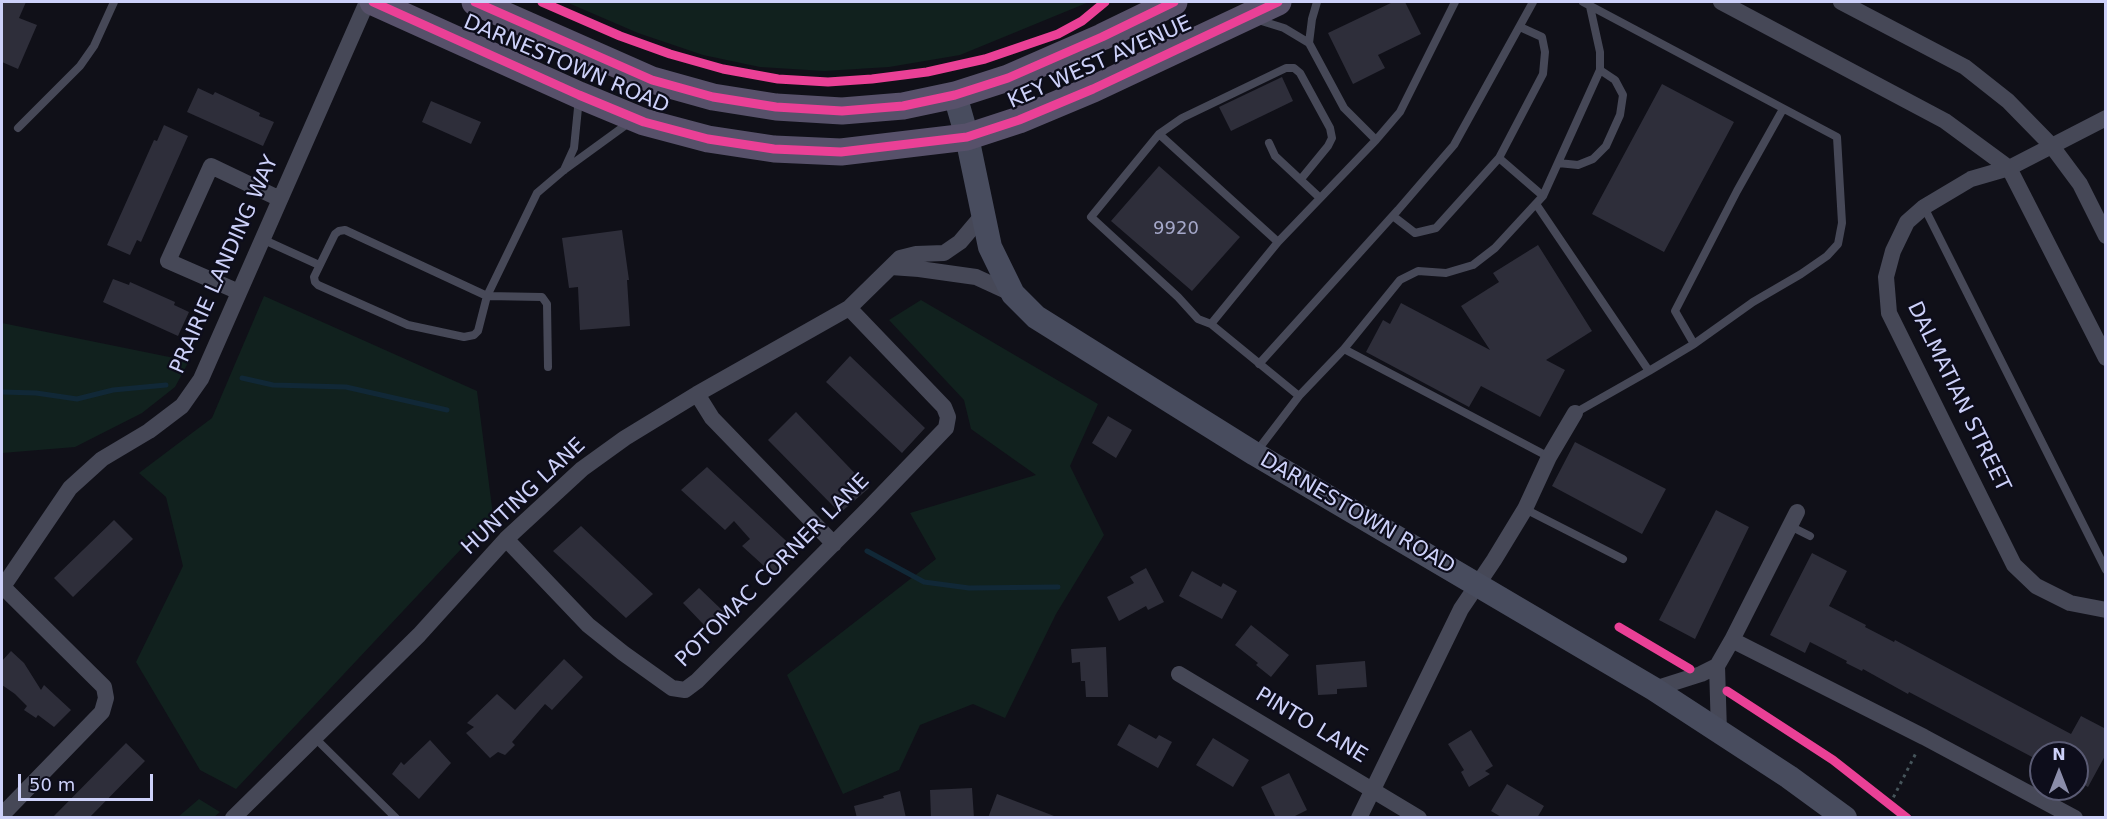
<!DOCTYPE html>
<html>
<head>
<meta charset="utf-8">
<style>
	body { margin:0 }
	#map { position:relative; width:2107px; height:819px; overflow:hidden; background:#101018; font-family:"DejaVu Sans",sans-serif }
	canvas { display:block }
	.frame { position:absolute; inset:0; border:3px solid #cdd1f9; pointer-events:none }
	.north { position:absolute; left:2029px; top:741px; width:60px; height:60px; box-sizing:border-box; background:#0d0d1b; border:2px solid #5a5b74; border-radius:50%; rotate:0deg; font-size:16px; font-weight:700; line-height:24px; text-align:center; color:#cdd1f9 }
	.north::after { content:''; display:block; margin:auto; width:21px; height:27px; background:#8b8daa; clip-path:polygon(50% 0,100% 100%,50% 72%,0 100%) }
	.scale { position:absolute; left:18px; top:774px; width:135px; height:27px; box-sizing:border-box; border:3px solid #cdd1f9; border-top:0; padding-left:8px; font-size:18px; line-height:21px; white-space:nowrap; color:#cdd1f9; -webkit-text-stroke:4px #0d0d1b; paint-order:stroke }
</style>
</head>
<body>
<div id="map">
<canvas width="2107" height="819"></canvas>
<div class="frame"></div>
<div class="north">N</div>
<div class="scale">50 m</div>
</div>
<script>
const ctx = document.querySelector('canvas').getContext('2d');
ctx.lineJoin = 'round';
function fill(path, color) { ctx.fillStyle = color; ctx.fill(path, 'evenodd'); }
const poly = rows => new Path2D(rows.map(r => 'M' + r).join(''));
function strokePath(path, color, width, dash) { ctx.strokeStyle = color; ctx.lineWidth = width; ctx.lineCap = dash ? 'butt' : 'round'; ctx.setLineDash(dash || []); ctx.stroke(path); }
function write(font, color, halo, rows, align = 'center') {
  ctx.font = font + ' "DejaVu Sans",sans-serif'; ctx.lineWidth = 4.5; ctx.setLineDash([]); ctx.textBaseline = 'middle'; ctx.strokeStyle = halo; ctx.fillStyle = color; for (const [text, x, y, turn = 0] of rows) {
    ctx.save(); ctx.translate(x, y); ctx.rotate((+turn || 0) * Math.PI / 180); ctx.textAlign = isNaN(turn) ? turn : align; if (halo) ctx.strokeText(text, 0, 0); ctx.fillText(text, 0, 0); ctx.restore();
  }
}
fill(poly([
	[566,2,1089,2,960,55,889,67,824,71,760,67,703,55,638,33],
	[264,296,477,391,493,515,236,789,200,770,136,662,183,566,166,497,139,473,212,418],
	[921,300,1098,404,1070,466,1104,535,1056,614,1005,718,973,704,920,725,899,770,843,794,787,675,936,559,910,513,1036,475,971,429,964,400,889,320],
	[2,323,189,361,175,387,142,413,75,447,2,453],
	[199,799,220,812,214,817,178,817]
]), '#11211e');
strokePath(poly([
	[242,378,273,385,346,387,447,410],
	[2,392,36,393,77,399,113,390,166,385],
	[867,551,924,582,969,588,1058,587]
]), '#112837', 5);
fill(poly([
	[2,2,26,2,19,18,37,25,18,69,2,62],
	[1393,2,1405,2,1421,34,1378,55,1385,68,1353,84,1328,33],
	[1282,77,1293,101,1231,131,1219,107],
	[1662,84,1734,122,1664,252,1592,214],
	[198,88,213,95,215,92,260,113,259,116,274,122,263,146,187,112],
	[431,101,481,122,471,144,422,122],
	[164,125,188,136,141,242,137,240,130,255,107,245,154,140,157,141],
	[1159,166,1240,237,1192,291,1111,221],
	[622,230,629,280,627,280,630,326,580,330,578,287,569,288,562,238],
	[1538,245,1592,331,1546,360,1565,370,1540,417,1481,386,1469,407,1366,352,1383,320,1390,324,1401,303,1490,350,1461,306,1499,282,1493,273],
	[113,279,129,285,130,282,175,302,174,305,189,312,178,336,103,302],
	[850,356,925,428,902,453,826,382],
	[796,412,869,488,840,513,768,440],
	[1108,416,1132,430,1116,458,1092,443],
	[1575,442,1666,489,1642,534,1552,486],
	[707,467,798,552,775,576,742,546,750,539,734,521,725,530,681,490],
	[1716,510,1749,527,1695,639,1659,620],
	[114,520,133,539,73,597,54,578],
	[581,526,653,594,626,618,553,551],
	[1812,553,1847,571,1829,606,1866,625,1865,627,1894,642,1895,640,2071,734,2081,716,2106,729,2106,754,2088,787,2077,781,2077,753,2037,753,2034,758,1909,692,1908,694,1863,669,1862,671,1846,663,1847,661,1810,642,1805,653,1770,635],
	[1146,568,1164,602,1148,610,1146,606,1119,621,1107,597,1134,583,1130,577],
	[1192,571,1221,587,1223,583,1237,591,1222,619,1179,596],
	[699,588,723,611,706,627,683,603],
	[1251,625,1289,655,1271,677,1256,665,1258,663,1235,645],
	[1106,647,1108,697,1086,697,1085,681,1081,681,1080,662,1072,663,1071,649],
	[11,651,24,663,41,690,44,685,71,710,54,727,38,715,36,718,24,710,27,706,15,694,2,685,2,661],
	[564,659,583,677,552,710,545,704,512,742,515,745,505,755,498,752,490,758,466,733,474,727,467,723,497,694,515,710],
	[1365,661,1367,687,1337,689,1337,694,1318,695,1316,665],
	[1129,724,1156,739,1159,735,1172,742,1158,768,1117,745],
	[1471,730,1493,766,1485,771,1490,774,1469,787,1461,772,1464,770,1448,744],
	[1213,738,1249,760,1233,787,1196,765],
	[430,740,451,763,419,799,392,774,401,762,404,765],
	[126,743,145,761,89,818,52,818],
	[1289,773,1307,810,1291,818,1276,818,1261,787],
	[1507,784,1544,806,1537,818,1503,818,1491,811],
	[972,788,974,818,931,818,930,790],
	[900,791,906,818,857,818,854,806,884,798,883,796],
	[997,794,1054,816,1054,818,988,818]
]), '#2e2e3a');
strokePath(poly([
	[1890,804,1916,753]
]), '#46555b', 3, [3, 4.5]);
strokePath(poly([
	[1583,2,1837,137,1842,223,1838,244,1827,256,1801,274,1753,302,1694,344,1675,311,1737,191,1783,109],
	[1255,19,1284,28,1309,43,1312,19,1317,2],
	[1520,27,1542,37,1545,52,1543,74,1499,158,1543,196],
	[1309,43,1344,108,1376,140],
	[18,128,80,66,94,46,114,2],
	[1159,134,1182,118,1286,68,1294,68,1300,73,1330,128,1332,138,1328,146,1301,179],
	[1269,143,1275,156,1320,198],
	[1558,163,1578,165,1593,159,1606,146,1620,115,1623,95,1615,80,1600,70],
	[564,170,574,148,579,98],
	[1536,204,1649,371,1575,413],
	[1924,207,2106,570],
	[1393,216,1415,233,1436,228,1499,158],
	[262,239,319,265],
	[1278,242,1159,134,1091,217,1178,297,1198,319,1211,324,1278,242,1376,140,1400,112,1455,2],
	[1211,324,1299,396],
	[1344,349,1549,457],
	[1259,364,1398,210,1454,145,1533,2],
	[548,367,547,304,542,297,487,296,345,230,339,231,335,234,314,277,315,282,318,285,408,325,464,337,474,335,478,331,487,296,537,193,564,170,630,122],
	[1649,371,1694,344],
	[1257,451,1299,396,1344,349,1400,280,1418,271,1446,273,1473,265,1495,248,1543,196,1600,70,1600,52,1589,2],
	[1525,509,1623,559],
	[1790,526,1810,536],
	[314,737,396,818]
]), '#464857', 8);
strokePath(poly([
	[1721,2,1945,121,2009,168,2106,358],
	[1841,2,1965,67,2008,101,2051,145,2080,184,2106,236],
	[2106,118,2009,168,1971,179,1924,207,1907,222,1893,251,1886,277,1889,313,2014,565,2036,586,2070,603,2106,610],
	[891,267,919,269,976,277,1013,294],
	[239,292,168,261,211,166,280,199],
	[697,394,712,418,834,544],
	[1797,512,1732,640,1924,737,2075,818],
	[506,539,588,625,623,653,672,688,685,690,697,681,868,509,946,428,948,417,944,407,849,308],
	[2,586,104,687,106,698,102,712,2,815],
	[2,588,70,488,102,459,149,431,182,406,201,379,367,2],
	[1179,674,1419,818],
	[1654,689,1701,674,1717,666],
	[1719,732,1717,666,1732,640],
	[233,818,419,635,506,539,582,469,625,438,697,394,849,308,900,258,916,254,944,253,960,242,982,216],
	[1359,818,1461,609,1494,560,1525,509,1549,457,1575,413]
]), '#464857', 16);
strokePath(poly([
	[955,95,967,137,990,247,1013,294,1036,317,1255,454,1654,689,1789,777,1845,818]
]), '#484c5e', 24);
strokePath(poly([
	[373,2,579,95,644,122,708,139,774,149,841,152,967,137,1019,120,1093,89,1278,2],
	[475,2,652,80,713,97,776,107,842,111,903,106,955,95,1008,78,1102,37,1174,2]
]), '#57516a', 27);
strokePath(poly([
	[373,2,579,95,644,122,708,139,774,149,841,152,967,137,1019,120,1093,89,1278,2],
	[475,2,652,80,713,97,776,107,842,111,903,106,955,95,1008,78,1102,37,1174,2],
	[542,2,620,36,670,54,723,69,778,79,828,82,872,79,927,72,985,59,1058,34,1082,21,1105,2],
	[1619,627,1690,669],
	[1727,691,1833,760,1907,818]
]), '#ea4096', 9);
write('18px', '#a5a8c9', null, [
	["9920",1176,229]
]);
write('21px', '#cdd1f9', '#0d0d1b', [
	["KEY WEST AVENUE",1100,63,-24],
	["DARNESTOWN ROAD",566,65,23],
	["PRAIRIE LANDING WAY",225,265,-66],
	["DALMATIAN STREET",1958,397,64],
	["HUNTING LANE",524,497,-43],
	["DARNESTOWN ROAD",1357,514,30],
	["POTOMAC CORNER LANE",773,571,-45],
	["PINTO LANE",1311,726,31]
]);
</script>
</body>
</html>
